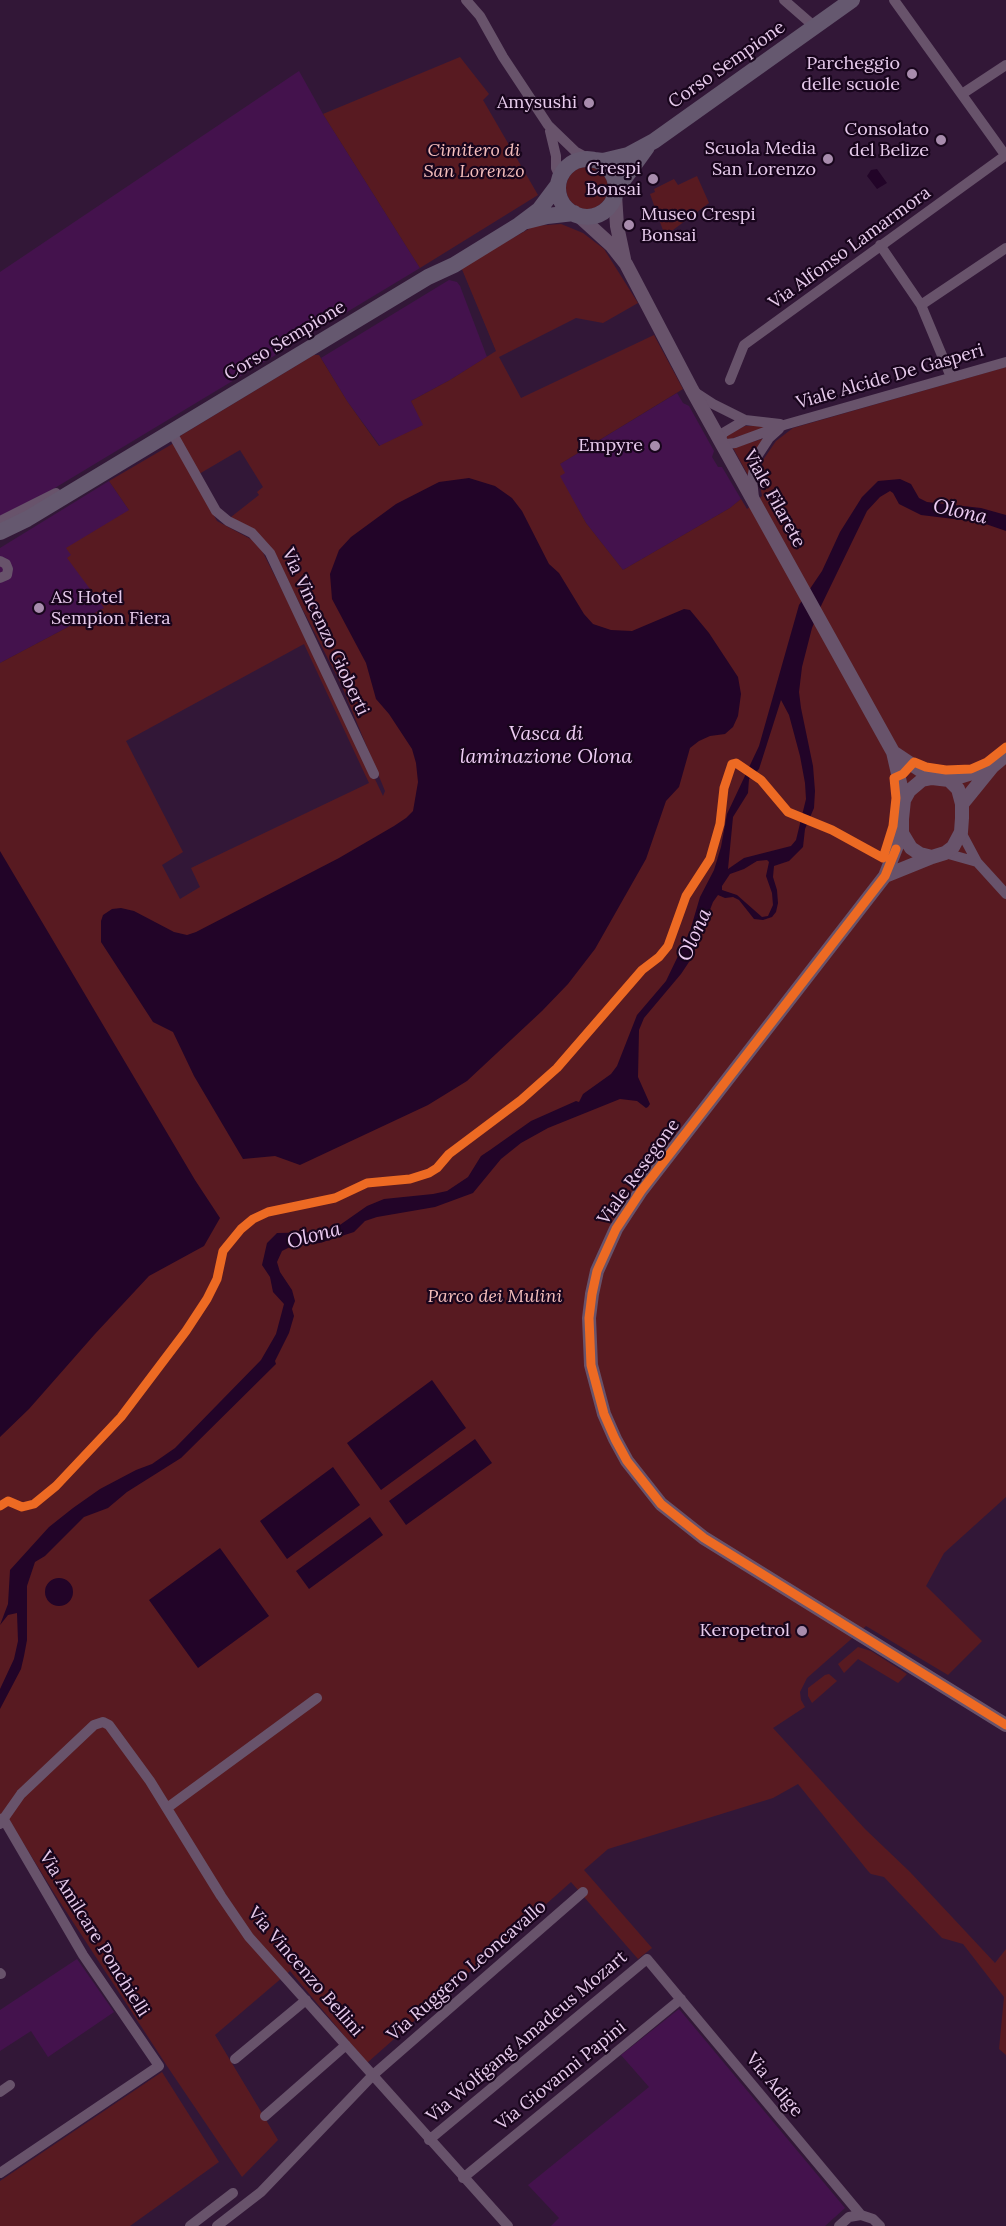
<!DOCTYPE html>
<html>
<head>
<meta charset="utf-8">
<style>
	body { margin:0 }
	canvas { display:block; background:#321737 }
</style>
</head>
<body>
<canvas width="1006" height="2226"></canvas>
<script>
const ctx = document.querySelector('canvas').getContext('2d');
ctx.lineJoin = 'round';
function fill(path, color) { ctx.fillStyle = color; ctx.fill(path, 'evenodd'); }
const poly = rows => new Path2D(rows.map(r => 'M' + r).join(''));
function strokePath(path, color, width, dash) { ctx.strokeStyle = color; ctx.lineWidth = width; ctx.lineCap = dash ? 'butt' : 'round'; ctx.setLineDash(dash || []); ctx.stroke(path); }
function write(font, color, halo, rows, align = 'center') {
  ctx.font = font + ' Lora,serif'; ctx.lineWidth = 4.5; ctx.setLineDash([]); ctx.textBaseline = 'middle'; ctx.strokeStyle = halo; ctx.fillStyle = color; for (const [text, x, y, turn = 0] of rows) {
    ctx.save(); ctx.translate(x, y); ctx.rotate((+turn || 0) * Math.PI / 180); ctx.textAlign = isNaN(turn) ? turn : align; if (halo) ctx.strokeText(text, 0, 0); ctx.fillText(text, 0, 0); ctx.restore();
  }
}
fill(poly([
	[299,71,323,114,420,268,0,521,0,272],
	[449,280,457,282,460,286,487,357,450,380,411,401,424,425,380,446,347,401,321,358],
	[677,393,683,403,689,406,714,451,712,457,718,467,722,467,741,499,730,508,623,570,586,523,559,476,560,464],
	[109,481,129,510,104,608,0,663,0,548],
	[77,1959,114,2012,48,2057,31,2031,0,2051,0,2010],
	[679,2009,845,2208,825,2226,551,2226,559,2218,528,2185,649,2087,621,2055]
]), '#44124d');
fill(poly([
	[460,57,489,94,483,100,538,195,420,268,323,114],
	'566 188a21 21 0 1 1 42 0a21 21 0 1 1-42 0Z',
	[697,176,709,203,665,236,650,194,655,192,654,189,674,179,678,185],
	[561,224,583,233,604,249,638,303,603,323,576,318,499,357,521,398,654,335,683,389,560,464,565,473,560,476,586,523,623,570,730,508,741,499,747,509,762,496,759,480,763,460,776,441,793,428,1006,367,1006,1497,944,1553,926,1586,982,1641,948,1675,866,1626,807,1678,800,1692,801,1700,805,1707,773,1728,865,1829,910,1872,995,1963,1006,1949,1006,2055,999,2049,1004,1997,963,1944,942,1938,884,1877,871,1874,868,1871,798,1784,773,1798,608,1849,584,1870,652,1948,638,1959,571,1882,367,2063,290,1971,215,2035,278,2140,242,2177,167,2066,56,1896,12,1825,0,1826,0,663,104,608,70,562,67,558,71,555,66,548,129,510,109,481,174,443,217,521,258,543,325,674,383,796,385,791,341,684,271,548,258,533,231,517,259,495,257,492,263,487,240,450,199,474,180,440,180,436,314,355,319,355,347,401,379,446,423,425,411,401,450,380,496,351,461,267,534,226],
	[304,644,369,783,191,868,200,887,180,899,162,865,183,852,126,741],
	[745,426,771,426,727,440,726,436],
	[768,437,749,477,733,448],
	[858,1647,871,1651,907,1674,898,1683,858,1659,844,1673,838,1664],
	[829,1674,837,1681,812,1703,808,1696,808,1688,825,1675],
	[162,2072,219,2162,130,2226,0,2226,0,2181]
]), '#581a21');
fill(poly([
	[877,169,887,183,877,189,867,176,871,170],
	[469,478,495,486,512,498,522,511,549,564,559,573,584,614,593,624,611,630,632,631,684,609,690,610,709,633,738,677,741,694,738,716,733,727,725,734,710,736,699,741,690,748,679,787,666,801,646,859,595,949,568,984,542,1011,467,1081,428,1105,300,1165,275,1156,243,1159,194,1076,173,1032,153,1022,101,942,101,921,103,915,112,909,121,908,134,911,174,932,187,935,196,932,339,858,394,826,406,818,413,811,418,782,416,763,412,749,389,714,376,699,366,663,332,599,330,574,339,550,351,537,396,504,439,482],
	[900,479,911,484,919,498,927,502,981,508,1006,515,1006,531,977,521,970,521,921,515,899,504,893,493,890,491,880,497,867,511,821,606,812,628,802,667,799,692,801,708,813,766,815,791,814,808,805,829,803,847,789,861,774,866,773,877,777,890,778,903,776,912,772,917,763,920,754,919,739,900,733,897,725,898,718,895,713,902,691,959,681,974,644,1018,639,1030,638,1077,650,1104,648,1107,646,1108,637,1101,620,1099,548,1128,521,1143,501,1159,473,1193,435,1207,377,1217,365,1221,354,1232,320,1243,292,1246,282,1251,277,1262,280,1272,292,1290,295,1301,292,1309,294,1316,289,1333,275,1361,276,1364,181,1458,127,1492,108,1508,84,1517,45,1556,35,1562,27,1586,27,1640,24,1656,21,1669,0,1709,0,1689,14,1659,18,1641,17,1613,8,1615,0,1625,8,1604,10,1570,49,1527,73,1508,100,1489,136,1470,152,1464,175,1448,261,1360,276,1334,284,1304,273,1292,270,1277,262,1265,267,1243,277,1233,322,1232,337,1227,367,1206,384,1199,433,1194,447,1191,468,1177,481,1156,490,1150,531,1121,576,1101,579,1102,583,1094,611,1074,617,1066,637,1015,666,981,690,931,700,897,714,870,721,847,727,814,759,746,799,605,822,571,840,532,862,497,878,481],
	[781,700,789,715,800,756,805,783,806,799,796,840,791,846,744,858,728,869,733,817,748,793,749,779,759,769],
	[767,860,769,862,766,876,772,893,773,905,768,916,762,917,737,895,722,890,722,886,730,874,744,869,757,861],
	[0,851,195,1180,220,1218,204,1246,149,1276,95,1334,29,1409,0,1437],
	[432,1380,466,1428,381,1490,347,1443],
	[475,1439,492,1463,406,1525,389,1501],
	[333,1467,360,1505,287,1559,260,1521],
	[370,1517,383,1535,309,1589,296,1571],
	[220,1548,269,1616,198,1668,149,1600],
	'45 1592a14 14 0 1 1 28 0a14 14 0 1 1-28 0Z'
]), '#220428');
strokePath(poly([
	[466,0,480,16,503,57,548,125,576,152,589,159],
	[784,0,815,27],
	[894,0,1006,156],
	[962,94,1006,65],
	[550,131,556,156,556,168,560,177],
	[880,245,921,305,951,377],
	[921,305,1006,248],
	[730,380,744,345,1006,155],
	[693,391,713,404,745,420,780,424],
	[745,420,723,433,720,441,727,444,735,443,784,425,1006,362],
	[171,431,216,511,228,521,252,533,270,553,374,774],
	[754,498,752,479,756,458,769,438,779,429],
	[0,521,56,493],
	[0,561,6,564,8,569,7,575,0,578],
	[961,832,977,862,1006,894],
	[945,853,977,862],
	[167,1808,317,1698],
	[0,1824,21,1794,94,1725,103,1722,109,1725,150,1781,221,1896,249,1937,508,2226],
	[0,1973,1,1974],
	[235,2059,306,2000],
	[0,2092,10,2085],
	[265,2116,346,2045],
	[429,2140,647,1959,861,2215,873,2219,880,2226],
	[0,2173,159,2066,83,1955,3,1818],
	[463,2178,681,1999],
	[190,2226,233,2193],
	[217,2226,261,2192,373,2075,583,1892],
	[839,2226,849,2217,861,2215]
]), '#68536b', 10);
strokePath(poly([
	[615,195,617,226,624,259],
	[578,215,611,245,626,264,692,390,893,752,904,800],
	[893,752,932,778],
	[932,778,949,780,958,789,962,804,962,818,961,832,953,847,945,853,932,857,920,854,911,848,902,833,902,819,904,800,909,791,922,780,932,778],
	[949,780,992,767],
	[962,804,992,767,1006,755],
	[902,833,885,876,641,1191,616,1229,597,1271,592,1294,589,1318,591,1365,604,1414,615,1439,627,1461,661,1504,704,1538,1006,1725],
	[885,876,932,857]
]), '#68536b', 14);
strokePath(poly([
	'558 188a29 29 0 1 1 58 0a29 29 0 1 1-58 0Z',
	[594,160,603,161,628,155,654,141,852,0],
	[616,190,647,147],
	[527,221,547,216,574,213],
	[0,532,27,519,428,277,454,265,519,225,539,210,557,186]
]), '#65586f', 16);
strokePath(poly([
	[896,849,885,876,641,1191,616,1229,597,1271,592,1294,589,1318,591,1365,604,1414,615,1439,627,1461,661,1504,704,1538,1006,1725],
	[0,1506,8,1501,22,1507,34,1504,56,1486,121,1417,186,1331,207,1299,217,1279,223,1251,241,1229,253,1219,268,1212,335,1198,367,1183,410,1179,429,1173,437,1168,449,1154,521,1100,557,1068,642,970,659,957,668,946,686,896,710,859,720,824,724,788,732,764,736,763,761,780,788,812,832,830,883,858,893,826,896,798,894,778,903,774,914,762,926,767,946,770,971,769,987,762,1006,747]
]), '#ed6a23', 9);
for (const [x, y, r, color] of [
	[912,74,6,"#a88cad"],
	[589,103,6,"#a88cad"],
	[941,140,6,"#a88cad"],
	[828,159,6,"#a88cad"],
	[653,179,6,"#a88cad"],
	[629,225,6,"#a88cad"],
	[655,446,6,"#a88cad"],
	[39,608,6,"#a88cad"],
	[802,1631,6,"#a88cad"]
]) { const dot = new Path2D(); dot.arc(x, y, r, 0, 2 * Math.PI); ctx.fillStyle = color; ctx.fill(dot); strokePath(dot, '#18051c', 2); }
write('18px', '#e7cbec', '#18051c', [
	["Parcheggio",900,64],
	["delle scuole",900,85],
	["Amysushi",577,103],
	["Consolato",929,130],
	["del Belize",929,151],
	["Scuola Media",816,149],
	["San Lorenzo",816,170],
	["Crespi",641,169],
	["Bonsai",641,190],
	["Museo Crespi",641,215,"left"],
	["Bonsai",641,236,"left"],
	["Empyre",643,446],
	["AS Hotel",51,598,"left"],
	["Sempion Fiera",51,619,"left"],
	["Keropetrol",790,1631]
], 'right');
write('18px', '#e7cbec', '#18051c', [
	["Corso Sempione",727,65,-35],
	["Via Alfonso Lamarmora",850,248,-36],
	["Corso Sempione",285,341,-31],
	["Viale Alcide De Gasperi",890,377,-16],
	["Viale Filarete",774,499,61],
	["Via Vincenzo Gioberti",325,632,65],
	["Viale Resegone",639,1172,-54],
	["Via Amilcare Ponchielli",94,1934,58],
	["Via Ruggero Leoncavallo",467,1971,-41],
	["Via Vincenzo Bellini",305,1972,49],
	["Via Wolfgang Amadeus Mozart",527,2037,-40],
	["Via Giovanni Papini",561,2076,-39],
	["Via Adige",774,2085,50]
]);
write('italic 18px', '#f5bebc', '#18051c', [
	["Cimitero di",474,151],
	["San Lorenzo",474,172],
	["Parco dei Mulini",495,1297]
]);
write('italic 20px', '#edccf3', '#18051c', [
	["Olona",960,512,13],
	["Vasca di",546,734],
	["laminazione Olona",546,757],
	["Olona",695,935,-66],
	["Olona",314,1236,-15]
]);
</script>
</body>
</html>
